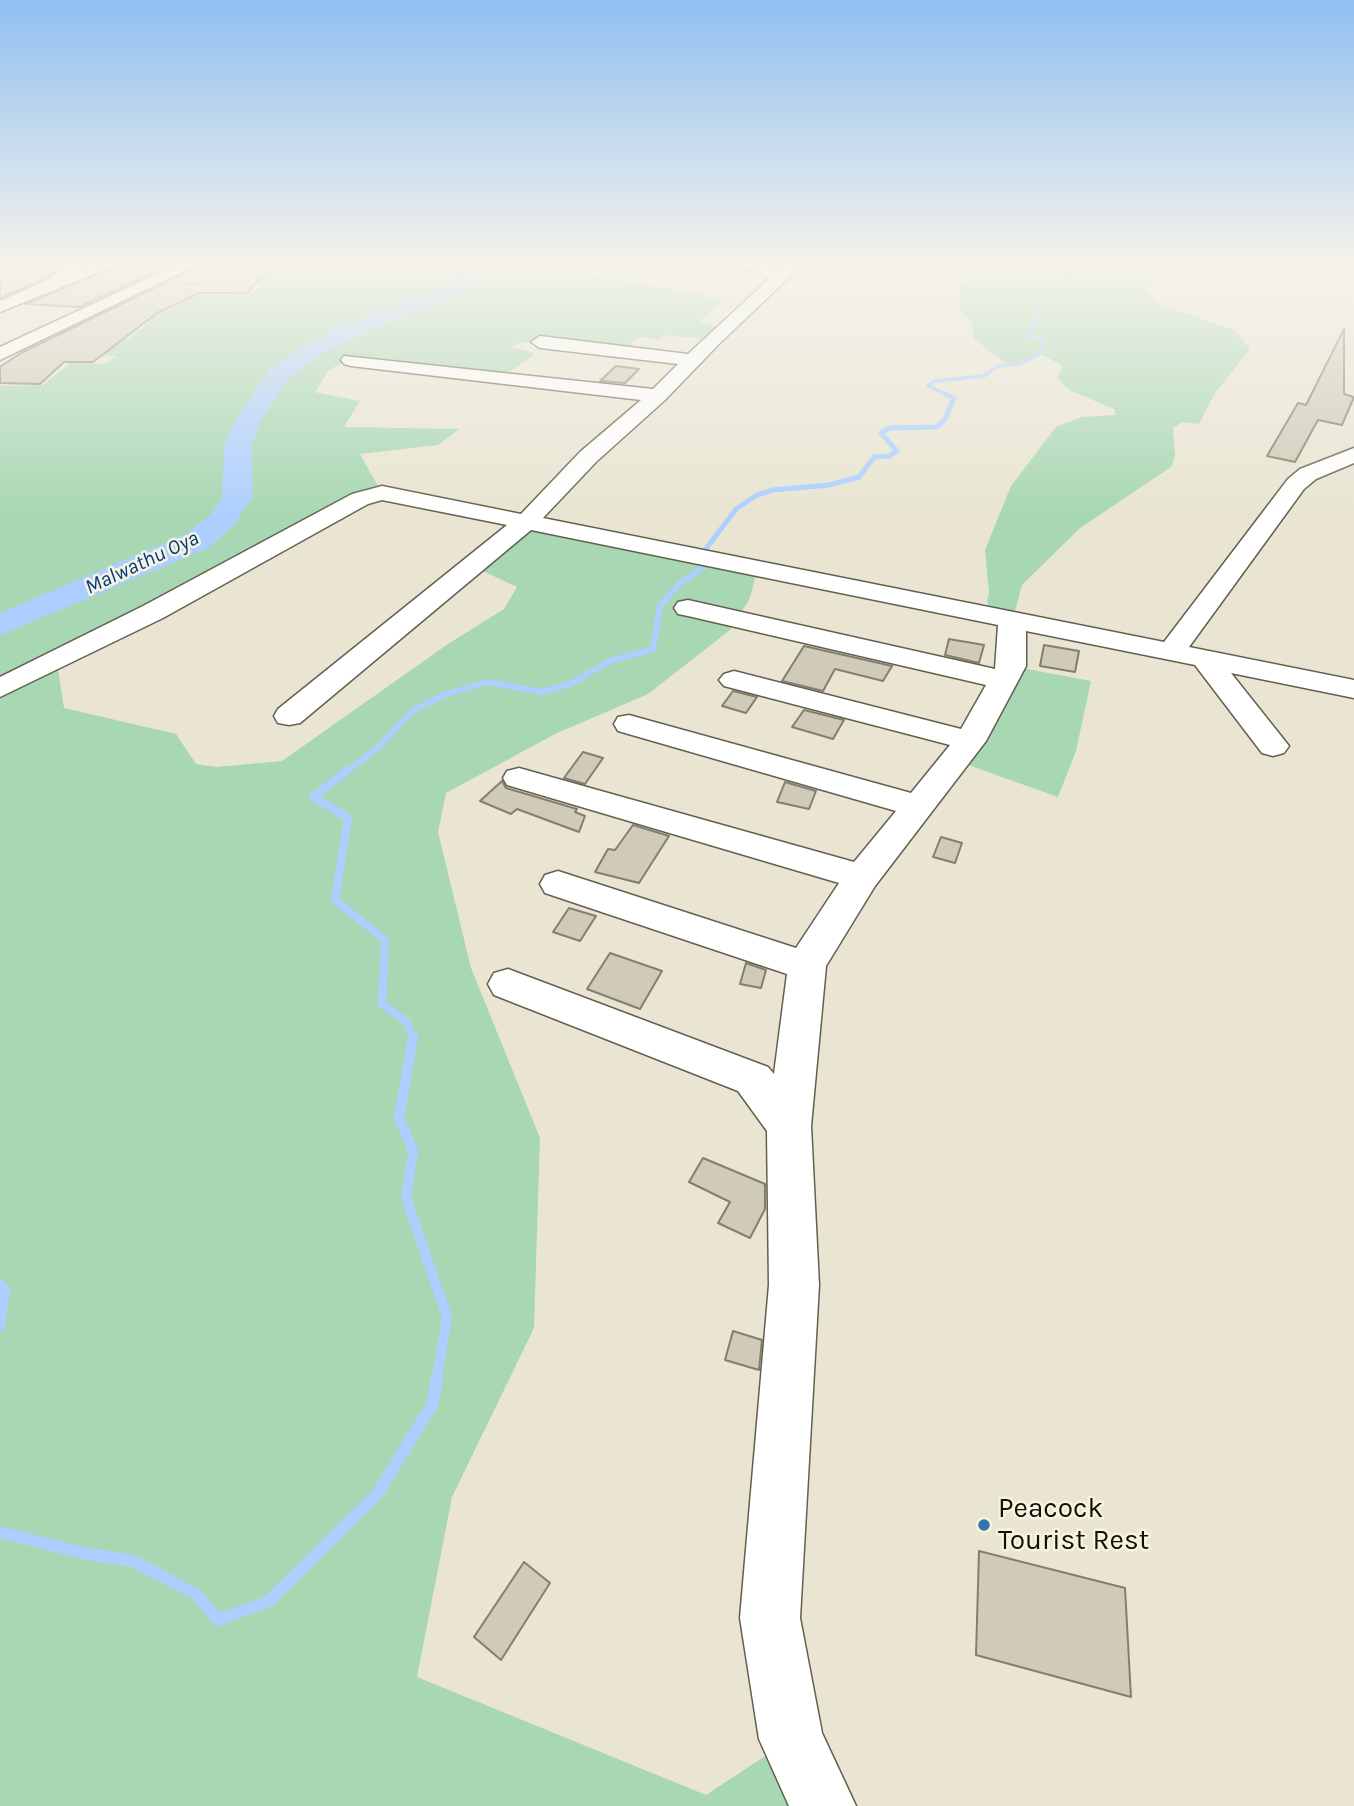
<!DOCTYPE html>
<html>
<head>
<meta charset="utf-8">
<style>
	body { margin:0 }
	canvas { display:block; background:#e9e5d2 }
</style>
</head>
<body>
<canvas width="1354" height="1806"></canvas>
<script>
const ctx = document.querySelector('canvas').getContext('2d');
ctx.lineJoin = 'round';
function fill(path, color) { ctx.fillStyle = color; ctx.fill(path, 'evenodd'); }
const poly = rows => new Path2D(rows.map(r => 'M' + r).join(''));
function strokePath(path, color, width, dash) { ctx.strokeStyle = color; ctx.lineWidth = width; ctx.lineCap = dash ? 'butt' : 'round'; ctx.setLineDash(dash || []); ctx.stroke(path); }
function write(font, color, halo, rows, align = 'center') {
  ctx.font = font + ' Karla,sans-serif'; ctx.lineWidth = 5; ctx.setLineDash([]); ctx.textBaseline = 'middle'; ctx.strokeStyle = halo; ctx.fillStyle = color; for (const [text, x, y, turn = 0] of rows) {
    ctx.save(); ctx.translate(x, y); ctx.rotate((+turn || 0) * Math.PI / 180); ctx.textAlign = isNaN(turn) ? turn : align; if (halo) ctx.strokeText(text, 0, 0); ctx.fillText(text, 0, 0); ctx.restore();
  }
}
fill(poly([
	[193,264,589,264,574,268,588,275,691,292,722,301,698,322,725,328,712,340,665,335,659,340,639,337,623,351,539,341,519,343,511,347,534,353,533,356,507,373,497,375,344,362,329,370,315,392,360,401,344,427,459,429,438,445,360,454,382,493,57,662,64,708,176,734,196,764,217,767,282,761,448,644,504,609,517,587,472,566,526,522,757,570,750,598,730,630,648,694,555,734,446,793,438,832,471,968,540,1138,534,1328,452,1497,417,1677,706,1795,791,1739,823,1806,0,1806,0,386,43,385,70,363,105,364,116,356,87,355,90,336,129,339,148,323,147,320,192,295,253,294,264,283,174,282,145,287],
	[975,264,1185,264,1145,287,1160,305,1234,330,1250,349,1215,393,1199,424,1182,422,1173,428,1175,456,1171,467,1080,528,1022,585,1012,622,992,618,987,601,989,593,985,550,1011,486,1056,427,1082,417,1116,415,1114,409,1069,390,1057,378,1063,366,1041,354,1010,366,974,339,971,321,959,308,960,288],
	[1011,666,1091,681,1076,751,1058,797,957,761]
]), '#a7d7b3');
strokePath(poly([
	[948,395,928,386,935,381,984,376,998,366,1020,364,1041,354,1042,339,1028,336,1041,313,1037,300,1050,294,1048,288,1094,264]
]), '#accfff', 3.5);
strokePath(poly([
	[702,561,705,550,736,509,757,495,773,490,829,485,859,477,874,457,889,456,897,451,881,433,890,428,937,427,945,419,954,398,945,394]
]), '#accfff', 5);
strokePath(poly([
	[346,772,380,746,412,711,444,695,487,682,542,692,570,684,610,661,653,649,660,606,680,583,699,571,702,560]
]), '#accfff', 6);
strokePath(poly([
	[348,770,313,797,348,818,335,900,385,940,382,1004,407,1022,413,1039]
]), '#accfff', 8);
strokePath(poly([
	[413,1037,399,1118,413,1151,406,1197,447,1317,437,1377],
	[0,1284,5,1289,0,1326]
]), '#accfff', 10);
strokePath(poly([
	[0,1532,83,1553,133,1561,196,1594,218,1620,269,1601,378,1493,433,1403,437,1376]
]), '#accfff', 12);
fill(poly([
	[475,264,498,264,452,296,361,334,319,356,286,381,260,423,252,446,252,497,234,525,208,548,0,635,0,613,186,534,212,513,222,497,224,446,234,423,268,371,303,346,345,324,438,288,475,264]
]), '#accfff');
const building = poly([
	[0,264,64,264,48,277,0,298,0,264],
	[122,264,168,266,79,307,26,304,122,264],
	[200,266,271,266,247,293,199,293,157,313,93,362,64,362,40,384,0,383,0,367,21,353,200,266],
	[1344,329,1344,394,1354,397,1342,425,1318,420,1295,462,1267,456,1298,403,1306,405,1344,329],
	[616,366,639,369,625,383,600,381,616,366],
	[949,639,984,645,979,663,945,655,949,639],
	[1044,645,1079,651,1075,672,1040,666,1044,645],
	[804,646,892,666,883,681,835,669,823,691,782,681,804,646],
	[733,691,757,697,746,713,722,706,733,691],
	[804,710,844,720,833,739,792,727,804,710],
	[583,752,603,758,585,784,564,778,583,752],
	[502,781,506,788,577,809,575,812,585,816,579,832,517,809,511,814,480,801,502,781],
	[785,782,816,791,809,809,777,802,785,782],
	[633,825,669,836,639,883,595,872,608,849,615,850,633,825],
	[941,837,962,843,955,863,933,857,941,837],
	[569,908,596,916,580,941,553,932,569,908],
	[610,953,662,971,640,1009,587,989,610,953],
	[746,963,766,970,761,988,740,984,746,963],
	[703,1158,765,1184,765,1209,750,1238,718,1223,730,1202,689,1182,703,1158],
	[733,1331,762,1340,759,1370,725,1360,733,1331],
	[979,1551,1125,1588,1131,1697,976,1655,979,1551],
	[524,1562,550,1583,501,1660,474,1637,524,1562]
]);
fill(building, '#cfcbb8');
strokePath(building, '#837f6e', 2);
const minor = poly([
	[68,264,85,264,81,269,96,264,119,264,0,312,0,301,49,279,68,264],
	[179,264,199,264,0,360,0,347,179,264],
	[728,264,764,264,779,270,786,264,803,264,719,344,665,400,596,462,543,518,1164,642,1288,479,1300,469,1354,448,1354,463,1316,479,1304,489,1189,647,1354,680,1354,698,1231,673,1289,746,1284,753,1273,756,1262,753,1195,665,1026,631,1026,666,986,741,875,886,826,966,811,1126,819,1285,800,1618,822,1733,856,1806,789,1806,759,1739,740,1618,769,1285,767,1131,738,1091,494,995,488,984,494,973,508,969,768,1067,774,1074,787,974,545,893,540,884,545,875,558,871,796,948,839,883,507,785,503,778,507,771,519,768,854,862,896,811,618,731,614,724,618,717,629,715,911,793,950,745,724,686,719,680,724,674,734,671,961,729,986,685,688,616,678,614,674,608,678,602,688,600,995,669,998,625,531,530,300,723,289,725,278,723,274,716,278,709,507,525,382,500,368,504,163,618,0,697,0,677,143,606,352,494,382,486,521,514,580,452,641,400,351,366,344,364,341,360,344,356,653,389,678,364,540,348,531,342,540,336,688,354,770,278,754,271,730,267,728,264]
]);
strokePath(minor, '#63604f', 3);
strokePath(poly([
	[185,284,208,285]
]), '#888678', 2, [3.5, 2]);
fill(minor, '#fff');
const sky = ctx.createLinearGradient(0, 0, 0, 517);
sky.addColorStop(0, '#90bff1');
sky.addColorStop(0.51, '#f5f3eb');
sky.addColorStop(1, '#f5f3eb00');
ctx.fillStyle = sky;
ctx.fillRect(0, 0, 1354, 517);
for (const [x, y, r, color] of [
	[984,1525,7,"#3275ab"]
]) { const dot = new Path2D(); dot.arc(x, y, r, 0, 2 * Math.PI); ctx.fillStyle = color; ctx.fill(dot); strokePath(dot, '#f7f3df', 2.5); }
write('italic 21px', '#003c80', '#f7f3df', [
	["Malwathu Oya",142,563,-25]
]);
write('28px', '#111009', '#f7f3df', [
	["Peacock",998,1509],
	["Tourist Rest",998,1541]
], 'left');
</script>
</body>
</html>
